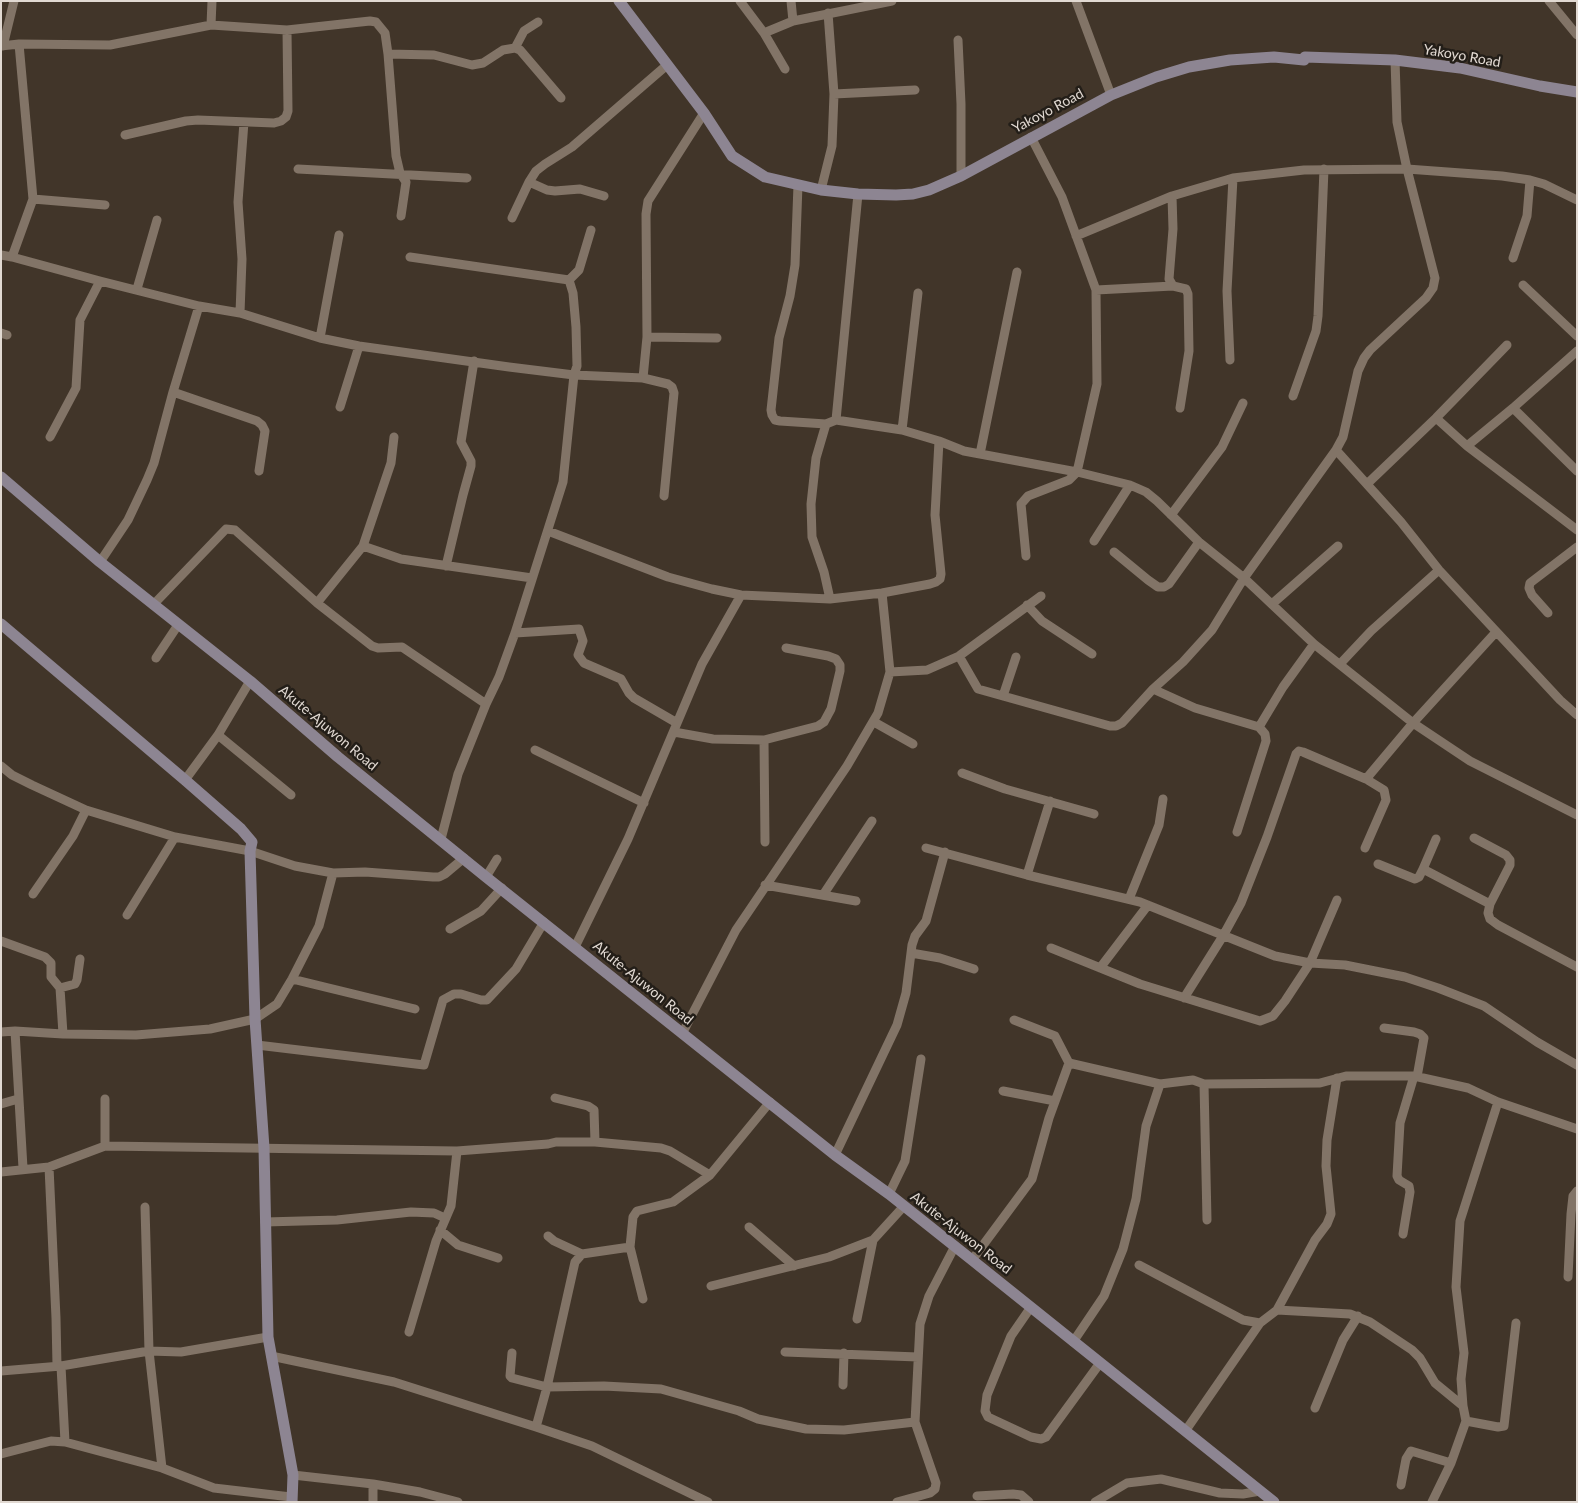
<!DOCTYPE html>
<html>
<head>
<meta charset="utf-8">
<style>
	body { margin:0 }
	#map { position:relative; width:1578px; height:1503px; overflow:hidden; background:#413529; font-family:Lato,sans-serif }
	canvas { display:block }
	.frame { position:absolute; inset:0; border:2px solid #e1d9d2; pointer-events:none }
</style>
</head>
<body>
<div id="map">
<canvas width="1578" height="1503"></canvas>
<div class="frame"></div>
</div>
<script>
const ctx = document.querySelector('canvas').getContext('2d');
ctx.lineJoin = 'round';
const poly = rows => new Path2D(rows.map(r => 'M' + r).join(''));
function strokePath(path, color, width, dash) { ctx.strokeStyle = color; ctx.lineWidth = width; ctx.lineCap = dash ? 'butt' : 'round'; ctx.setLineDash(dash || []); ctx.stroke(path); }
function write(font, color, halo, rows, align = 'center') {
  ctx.font = font + ' Lato,sans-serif'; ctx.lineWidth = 5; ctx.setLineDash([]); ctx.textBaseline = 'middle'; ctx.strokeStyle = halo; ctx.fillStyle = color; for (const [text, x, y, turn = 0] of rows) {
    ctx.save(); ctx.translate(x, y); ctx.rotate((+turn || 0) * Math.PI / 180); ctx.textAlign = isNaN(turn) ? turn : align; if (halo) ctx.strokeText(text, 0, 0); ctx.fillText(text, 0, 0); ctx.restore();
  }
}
strokePath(poly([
	[740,1,764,33,785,69],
	[791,1,793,21],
	[1076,1,1111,95],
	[1549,1,1577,35],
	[211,25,212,1],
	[764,33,793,21,892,1],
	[958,40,961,104,961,176],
	[1,46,19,44,110,45,211,25,287,30,370,21,376,22,385,33,388,54,396,156,400,173,406,182,401,216],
	[3,46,14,1],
	[515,48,524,31,538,22],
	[388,54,434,55,472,65,483,63,503,50,515,48,520,50,561,98],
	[834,94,915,90],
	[125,135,186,121,198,120,274,123,281,121,286,117,288,111,287,30],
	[298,169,467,178],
	[529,182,547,190,555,191,580,189,604,196],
	[798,185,795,265,790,296,779,338,771,410,772,415,775,420,780,421,826,424,836,420,858,194],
	[821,190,832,146,834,94,828,13],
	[1172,196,1173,229,1169,279,1173,286,1186,289,1188,294,1189,351,1180,408],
	[33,199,105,205],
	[512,218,529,182,536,171,545,164,572,147,667,65],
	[1076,236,1172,196,1233,178,1304,170,1407,169,1502,176,1530,180,1544,184,1577,200],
	[1,255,12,257,100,281,199,306,240,313,320,338,359,346,509,367,574,375,643,378,668,384,672,387,674,393,664,496],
	[12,257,33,199,19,44],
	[410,257,569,280],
	[1513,258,1527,216,1530,180],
	[1523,285,1577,336],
	[137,289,157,220],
	[1096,290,1173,286],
	[240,313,242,259,238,202,244,122],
	[1,333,7,335],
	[647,337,717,338],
	[320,338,339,235],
	[1230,360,1227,291,1233,178],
	[643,378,647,337,646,214,648,201,704,113],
	[173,392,257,421,262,425,265,431,259,471],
	[1293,396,1316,331,1318,316,1324,169],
	[340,407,359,346],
	[1513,408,1577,471],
	[1436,418,1467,446,1577,530],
	[836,420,902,430,939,441,964,451,1077,472,1130,485,1146,492,1157,501,1199,542,1244,578,1314,644,1413,723,1470,761,1577,815],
	[826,424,816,458,811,504,812,537,824,572,830,599],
	[902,430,918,293],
	[50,437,76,388,80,320,100,281],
	[1467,446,1513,408,1577,351],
	[1336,450,1401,522,1439,570,1560,700,1577,715],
	[980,454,1017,272],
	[1367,484,1436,418,1507,345],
	[1171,515,1222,447,1243,403],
	[548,531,668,577,712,589,741,595,830,599,882,593,930,584,936,582,940,579,941,574,935,515,939,441],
	[1094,541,1130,485],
	[363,546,401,559,532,578],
	[1114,552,1148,580,1158,587,1164,587,1169,584,1199,542],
	[1026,556,1021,504,1028,496,1069,480,1077,472,1097,384,1096,290,1062,197,1031,137],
	[100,562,128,520,147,480,154,463,173,392,199,306],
	[446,566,463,495,471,466,471,461,461,442,474,361],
	[317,603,363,546,391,463,394,437],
	[1272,604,1338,546],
	[153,605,226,529,235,530,317,603,372,646,378,648,402,647,486,704],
	[1027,605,1042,621,1092,654],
	[1548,613,1532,595,1529,588,1530,583,1577,547],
	[515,633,579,629,583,641,578,655,584,663,621,679,629,693,634,698,677,723],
	[959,656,978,689,1003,696],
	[1016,657,1003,696,1110,726,1116,726,1122,723,1153,689,1183,662,1212,630,1244,578,1336,450,1343,437,1358,371,1364,358,1370,350,1426,298,1433,288,1435,278,1407,169,1397,122,1395,60],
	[156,658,178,625],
	[1340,664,1371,631,1439,570],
	[890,672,927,670,959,656,1041,596],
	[1153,689,1195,708,1259,727,1265,734,1266,741,1237,832],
	[874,722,913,744],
	[1259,727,1283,687,1314,644],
	[674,732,713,739,764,740,818,726,824,722,831,709,840,671,840,665,836,659,828,656,786,648],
	[218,735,291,795],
	[764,740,765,842],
	[535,750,644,803],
	[1,766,12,775,32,785,86,810,175,837,250,851,295,866,333,873,365,872,433,877,439,877,445,874,464,858],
	[962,773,1005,789,1094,814],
	[1366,779,1413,723,1496,632],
	[185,780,218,735,250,681],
	[1474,838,1506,855,1510,860,1510,865,1490,904,1488,913,1490,919,1498,925,1577,967],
	[441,839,458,774,486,704,499,677,515,633,563,482,574,375,577,366,576,327,573,293,569,280,579,270,591,230],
	[926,848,1027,875,1140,902,1275,956,1310,963,1345,965,1405,977,1438,988,1484,1006,1537,1042,1577,1065],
	[1378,864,1415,879,1419,877,1423,869,1490,904],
	[1423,869,1436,839],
	[1027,875,1050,801],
	[486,877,497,859],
	[765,885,856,901],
	[33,894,73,836,86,810],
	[823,895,872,821],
	[1129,899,1159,825,1163,799],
	[127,915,175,837],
	[450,929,481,911,502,888],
	[1,941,45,957,51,963,51,977,60,988,63,1034],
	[575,947,628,839,702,664,741,595],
	[1051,948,1140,984,1260,1021,1273,1016,1285,1001,1310,963,1337,900],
	[911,953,940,958,974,969],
	[1100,968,1148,905],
	[292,979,415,1009],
	[60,988,75,984,77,980,80,959],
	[1184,998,1223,936,1241,903,1267,837,1296,754,1299,751,1303,752,1366,779,1384,790,1386,800,1365,848],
	[1384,1028,1414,1032,1420,1034,1424,1038,1417,1077],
	[15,1031,23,1168],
	[1,1032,15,1031,63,1034,136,1035,210,1029,255,1019,277,1004,292,979,319,926,333,873],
	[682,1034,736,930,847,766,878,713,890,672,882,593],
	[257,1045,424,1065,443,1000,454,994,461,994,481,1000,487,1000,516,969,544,922],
	[1069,1063,1160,1084,1193,1080,1204,1084,1320,1083,1346,1076,1414,1076,1468,1088,1498,1102,1577,1129],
	[1204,1084,1207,1220],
	[1003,1091,1055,1101],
	[555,1098,588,1106,594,1110,595,1142],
	[105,1099,105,1146],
	[1,1104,18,1099],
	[835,1155,897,1025,906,993,912,945,915,936,926,921,945,852],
	[49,1167,56,1318,57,1366],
	[1,1172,49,1167,105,1146,457,1151,548,1144,556,1142,595,1142,661,1148,670,1151,710,1175],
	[889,1194,905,1161,921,1059],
	[145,1207,149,1351,162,1468],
	[265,1222,337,1220,411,1212,434,1213,445,1218],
	[749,1227,794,1266],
	[440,1230,458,1245,498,1258],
	[1403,1234,1410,1192,1409,1186,1399,1180,1397,1176,1400,1123,1414,1076],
	[548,1236,554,1241,582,1254],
	[972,1260,1032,1179,1049,1118,1069,1063,1055,1036,1014,1020],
	[1139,1265,1243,1320,1260,1323],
	[1568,1277,1571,1214,1573,1196,1577,1191],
	[711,1286,829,1257,873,1240],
	[643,1299,630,1247,633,1217,637,1211,673,1202,710,1175,770,1102],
	[1031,1307,1011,1336,987,1395,985,1411,988,1417,1031,1437,1041,1439,1046,1437,1100,1363],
	[1277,1310,1315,1240,1327,1224,1331,1214,1326,1166,1327,1140,1337,1078],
	[857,1319,873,1240,904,1206],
	[409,1332,436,1241,451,1206,457,1151],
	[1073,1342,1104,1296,1123,1249,1136,1199,1146,1126,1160,1084],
	[785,1352,918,1357],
	[512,1353,510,1376,512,1378,547,1387,604,1386,661,1389,739,1411,758,1419,806,1429,844,1430,915,1422],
	[271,1356,394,1382,536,1427,592,1446,708,1502],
	[61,1366,65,1442],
	[1,1371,61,1366,149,1351,181,1352,268,1337],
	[843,1385,844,1353],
	[1315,1408,1343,1340,1358,1316],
	[1466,1421,1498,1427,1504,1426,1516,1323],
	[536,1427,547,1387,575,1262,582,1254,630,1247],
	[1186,1430,1260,1323,1277,1310,1350,1314,1370,1322,1412,1350,1420,1358,1435,1383,1463,1406],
	[1,1454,51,1441,65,1442,162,1468,214,1488,291,1497],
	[293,1475,373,1484,420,1492,458,1502],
	[373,1484,373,1502],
	[1401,1485,1406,1459,1411,1451,1451,1463],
	[977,1496,1013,1494,1021,1495,1029,1502],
	[897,1502,930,1493,935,1489,936,1483,915,1422,920,1324,929,1296,955,1246],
	[1095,1502,1127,1483,1161,1479,1220,1493,1243,1494,1260,1491],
	[1432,1502,1451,1463,1466,1421,1463,1406,1461,1379,1464,1353,1456,1287,1460,1221,1498,1102]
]), '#827467', 9);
strokePath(poly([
	[619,1,704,113,732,156,765,177,821,190,858,194,896,195,913,194,929,190,961,176,1111,95,1156,77,1189,67,1230,60,1274,57,1304,60,1305,57,1395,60,1460,68,1540,86,1577,92],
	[1,477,100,562,250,681,338,757,486,877,835,1155,889,1194,972,1260,1274,1502],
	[1,624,185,780,241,829,252,842,250,851,255,1019,264,1148,268,1337,293,1475,292,1502]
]), '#8d8592', 11);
write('14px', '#e1d9d2', '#231e18', [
	["Yakoyo Road",1462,56,10],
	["Yakoyo Road",1048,111,-28],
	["Akute-Ajuwon Road",328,728,40],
	["Akute-Ajuwon Road",643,983,39],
	["Akute-Ajuwon Road",961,1233,38]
]);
</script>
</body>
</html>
